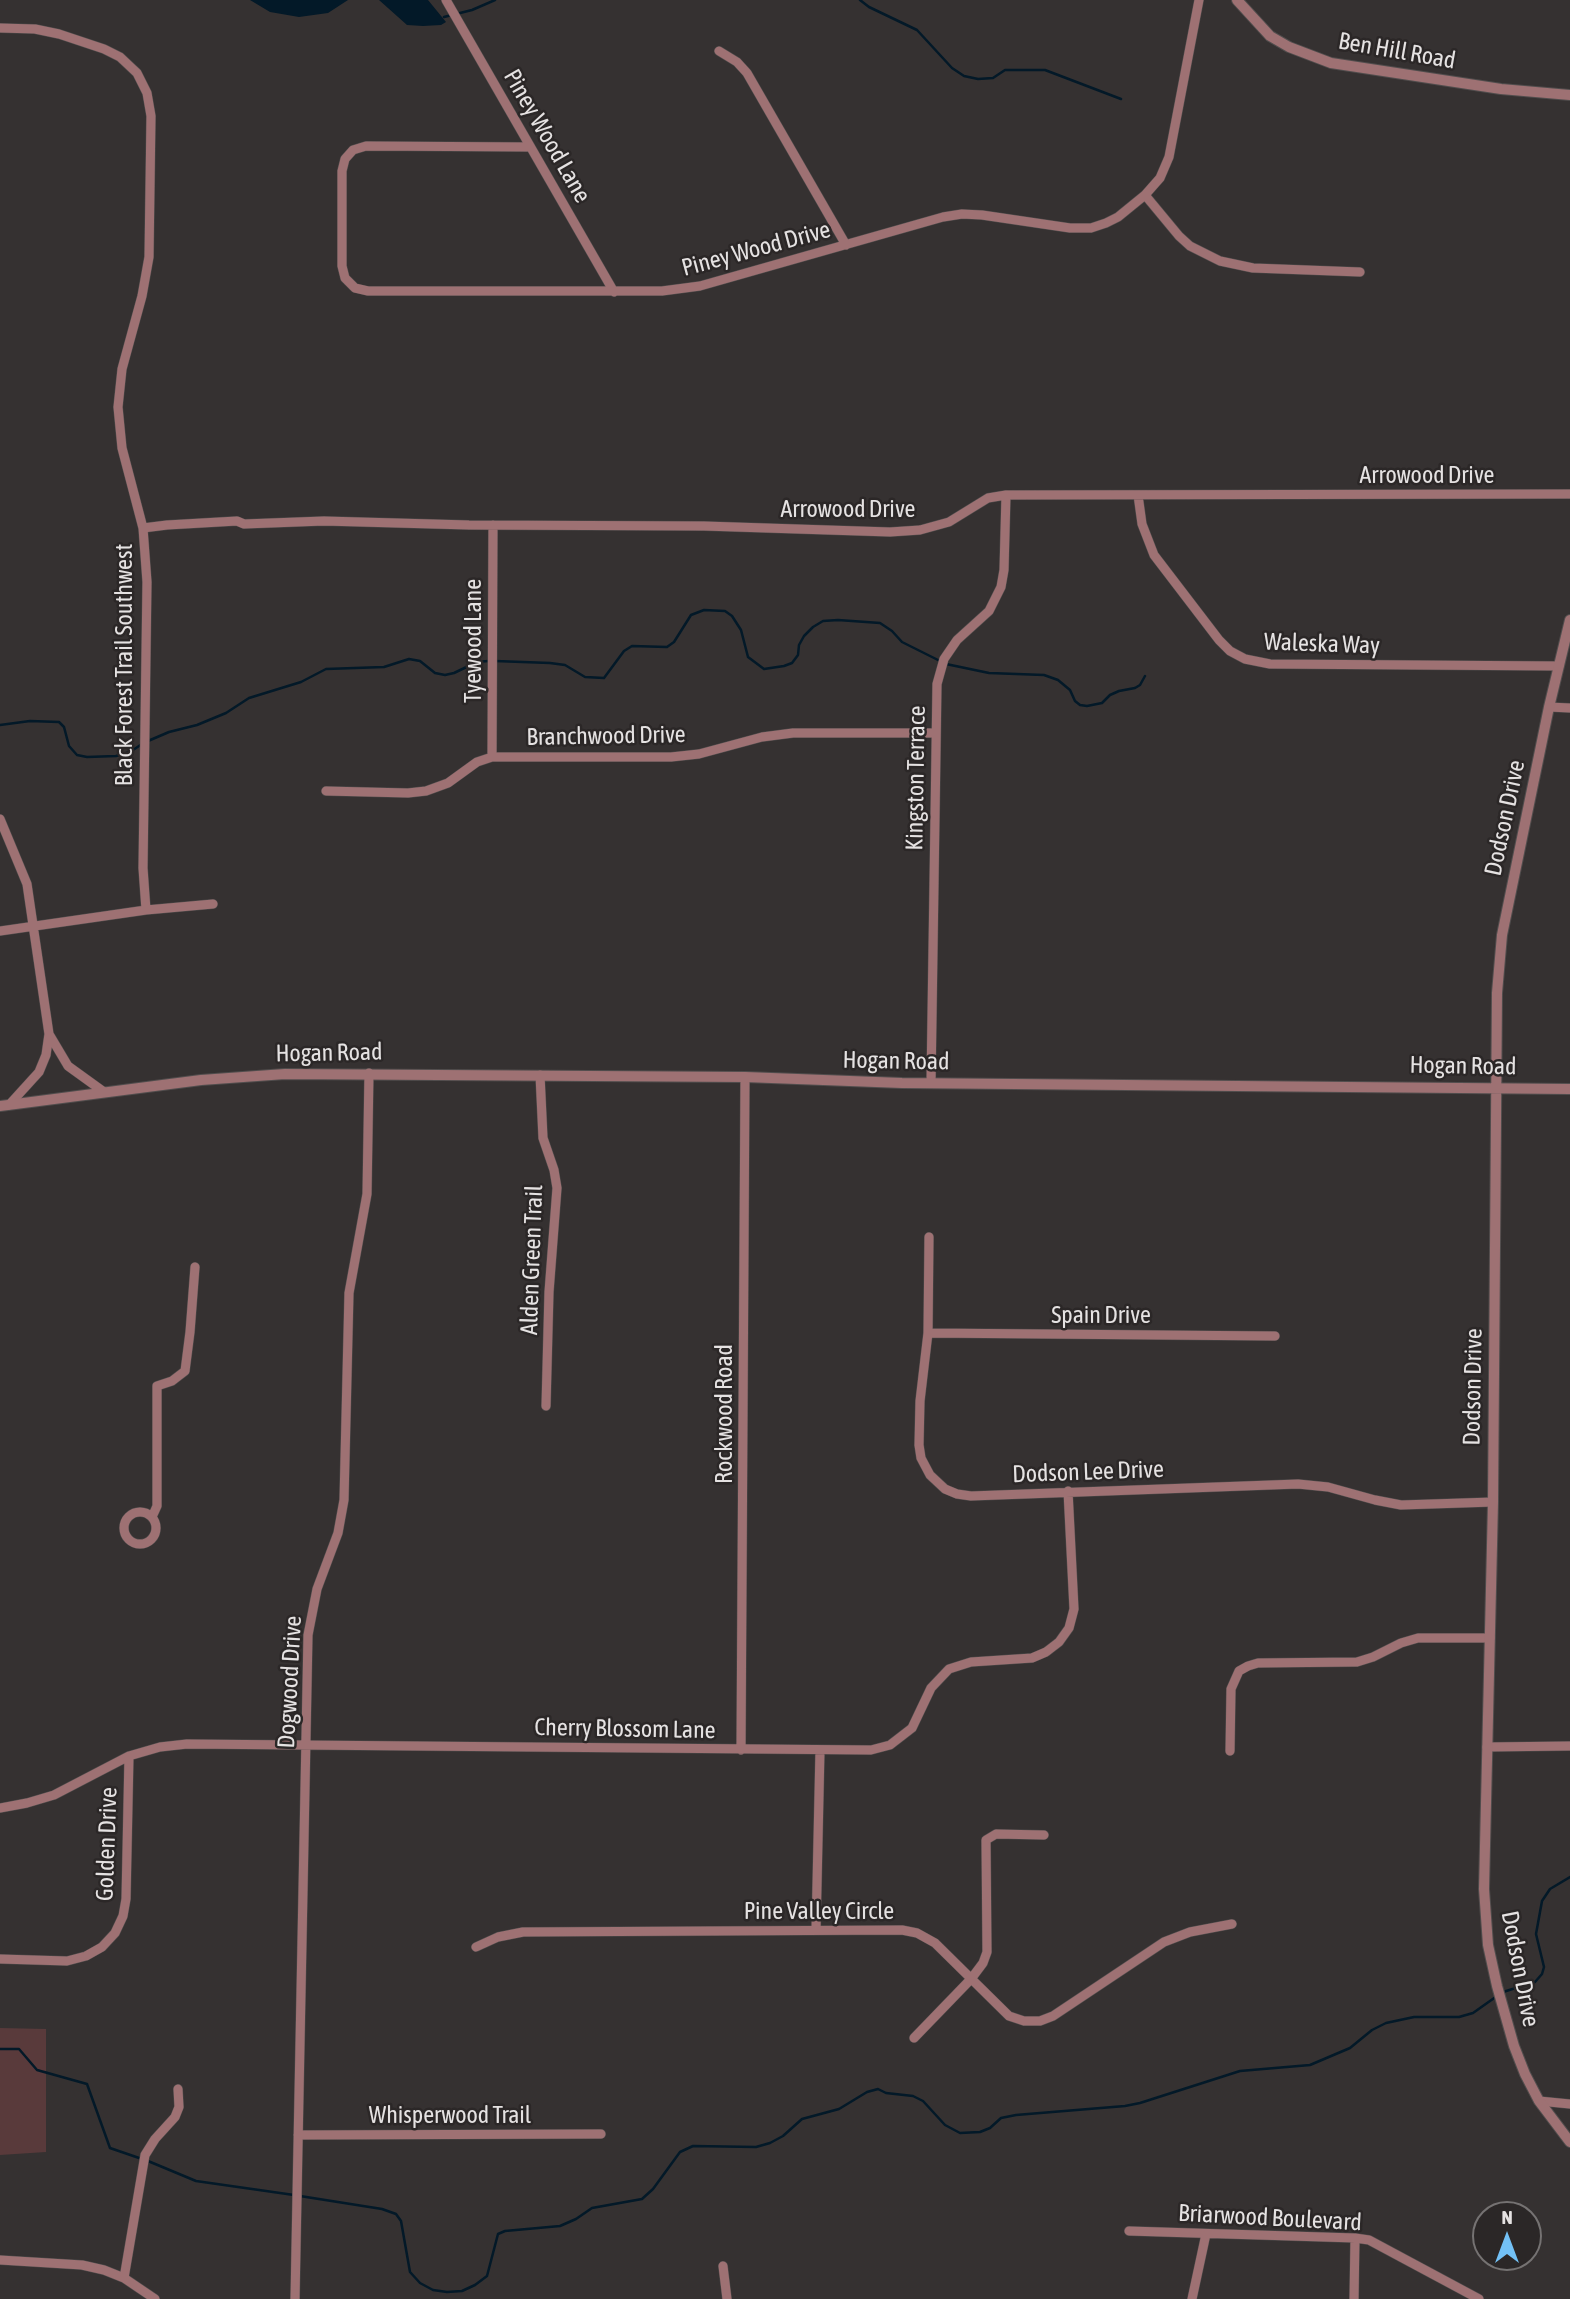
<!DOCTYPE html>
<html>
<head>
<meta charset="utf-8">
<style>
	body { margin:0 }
	#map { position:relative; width:1570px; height:2299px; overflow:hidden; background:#353131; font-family:"Asap Condensed",sans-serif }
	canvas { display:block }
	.north { position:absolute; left:1472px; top:2201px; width:70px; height:70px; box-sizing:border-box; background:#2b2727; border:2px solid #757272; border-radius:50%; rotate:0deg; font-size:19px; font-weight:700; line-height:28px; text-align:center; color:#e5e2e2 }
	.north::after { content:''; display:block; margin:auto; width:24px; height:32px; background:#73c1f6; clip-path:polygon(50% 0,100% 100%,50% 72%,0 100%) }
</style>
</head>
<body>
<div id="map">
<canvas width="1570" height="2299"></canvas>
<div class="north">N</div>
</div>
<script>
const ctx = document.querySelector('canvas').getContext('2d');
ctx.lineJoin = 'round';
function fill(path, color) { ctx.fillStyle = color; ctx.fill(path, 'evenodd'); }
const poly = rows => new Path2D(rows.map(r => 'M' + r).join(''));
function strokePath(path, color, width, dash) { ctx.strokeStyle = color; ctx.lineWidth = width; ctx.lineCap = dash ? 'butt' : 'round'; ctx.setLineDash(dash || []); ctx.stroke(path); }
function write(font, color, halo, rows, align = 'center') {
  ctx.font = font + ' "Asap Condensed",sans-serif'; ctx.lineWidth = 5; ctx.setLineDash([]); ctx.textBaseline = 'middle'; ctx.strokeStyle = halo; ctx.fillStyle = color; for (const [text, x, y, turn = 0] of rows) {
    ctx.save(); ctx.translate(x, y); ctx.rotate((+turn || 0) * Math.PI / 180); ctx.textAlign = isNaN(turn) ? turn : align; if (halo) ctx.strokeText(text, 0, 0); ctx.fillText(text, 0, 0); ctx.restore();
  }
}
fill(poly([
	[0,2028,46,2029,46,2152,0,2155]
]), '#593a3b');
fill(poly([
	[250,0,348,0,328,13,299,17,270,12],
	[379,0,428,0,446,22,441,25,423,26,407,25]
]), '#031928');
strokePath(poly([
	[860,0,869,7,917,30,952,68,964,76,978,79,993,78,1005,70,1045,70,1121,99],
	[444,17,472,10,495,0],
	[495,661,550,663,565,665,585,677,604,678,624,651,632,646,667,647,674,642,691,615,704,610,725,611,732,616,741,630,748,657,764,669,784,666,792,663,798,655,799,645,804,636,813,627,823,621,838,620,880,623,892,631,902,642,940,661],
	[946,664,989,673,1044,675,1058,680,1070,690,1075,701,1080,705,1087,706,1102,703,1110,695,1119,691,1135,688,1140,685,1145,676],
	[0,725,30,721,59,722,64,727,69,746,77,755,87,757,116,756,130,752,142,744],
	[148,741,169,732,197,725,226,713,249,698,301,682,326,669,384,667,409,659,420,661,435,673,445,675,454,673,477,662,488,661],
	[1503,1992,1535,1982,1542,1974,1544,1967,1536,1934,1542,1901,1550,1889,1570,1877],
	[0,2049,19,2049,37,2070,87,2084,110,2148,142,2159],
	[148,2161,196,2181,294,2195],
	[300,2196,382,2209,396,2214,401,2221,410,2272,420,2283,433,2290,447,2292,462,2291,475,2285,487,2276,498,2234,505,2231,560,2226,576,2219,592,2208,642,2199,653,2189,680,2152,693,2146,756,2147,770,2143,783,2136,802,2119,839,2109,867,2092,878,2089,886,2093,913,2096,923,2101,945,2125,960,2133,980,2132,990,2128,1001,2118,1016,2115,1125,2106,1140,2103,1240,2071,1310,2065,1350,2048,1372,2030,1386,2023,1414,2017,1459,2017,1473,2013,1497,1996]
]), '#031928', 2.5);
const minor = poly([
	[446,0,614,292],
	[0,28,35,29,59,34,104,49,120,57,137,73,147,93,151,116,149,257,142,296,122,369,118,407,122,448,143,528,147,582,143,868,146,910],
	[719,51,737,62,747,73,846,245],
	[530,147,366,146,353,150,345,159,342,171,342,266,345,278,355,288,368,291,662,291,700,286,943,217,962,214,982,215,1070,228,1091,228,1106,223,1118,217,1145,195,1160,178,1169,157,1199,0],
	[1145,195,1179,236,1190,246,1220,261,1253,268,1360,272],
	[1138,495,1142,524,1154,555,1219,640,1230,651,1245,659,1270,664,1559,666],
	[143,528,167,525,237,521,244,524,324,521,469,525,704,526,890,532,920,530,949,522,988,498,1006,495,1570,494],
	[1549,707,1570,708],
	[492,757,493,525],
	[326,791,408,793,426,791,448,783,477,762,492,757,671,757,699,754,762,737,793,733,936,733],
	[0,819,27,884,49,1034,46,1055,39,1072,9,1105],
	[0,931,146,910,213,904],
	[49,1034,68,1066,104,1092],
	[540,1075,543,1138,554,1170,557,1188,549,1292,546,1406],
	[931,1083,937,684,944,659,957,640,989,611,1001,587,1004,570,1006,495],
	[929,1237,928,1333,920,1401,919,1445,921,1458,930,1475,945,1489,957,1494,971,1496,1298,1484,1328,1487,1375,1500,1401,1505,1493,1502],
	[928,1333,1275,1336],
	'124 1528a16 16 0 1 1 32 0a16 16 0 1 1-32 0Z',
	[152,1517,157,1506,157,1386,172,1381,185,1371,190,1332,195,1267],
	[1487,1747,1570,1746],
	[741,1750,745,1077],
	[1230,1751,1231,1689,1239,1671,1248,1666,1258,1663,1357,1662,1373,1657,1401,1643,1418,1638,1490,1638],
	[0,1808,27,1803,54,1795,129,1756,160,1747,187,1744,871,1750,890,1745,912,1728,931,1688,949,1669,971,1662,1032,1658,1046,1652,1059,1642,1069,1628,1074,1609,1068,1491],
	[816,1930,820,1750],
	[476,1947,498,1937,523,1932,902,1930,917,1933,935,1943,1009,2016,1024,2021,1040,2021,1053,2016,1164,1942,1190,1932,1232,1924],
	[0,1959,67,1961,86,1956,102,1947,115,1933,123,1916,126,1899,129,1756],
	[914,2038,971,1979,983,1963,987,1952,986,1840,996,1834,1044,1835],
	[1539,2101,1570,2104],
	[298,2135,601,2134],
	[1129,2231,1355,2238,1369,2240,1479,2299],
	[0,2260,82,2265,104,2270,124,2278,155,2299],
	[723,2266,727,2299],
	[124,2278,145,2155,155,2139,175,2117,179,2107,178,2089],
	[295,2299,308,1635,317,1589,338,1533,344,1500,349,1293,367,1194,369,1073],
	[1192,2299,1206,2234],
	[1354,2299,1355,2238]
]);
const tertiary = poly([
	[1237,0,1270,36,1289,47,1331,63,1501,89,1570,95],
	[1570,620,1549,707,1502,935,1497,993,1493,1502,1484,1889,1488,1945,1497,1986,1514,2046,1525,2074,1539,2101,1570,2142],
	[0,1106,201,1080,285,1074,745,1077,902,1083,1570,1089]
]);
strokePath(minor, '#514d4d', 10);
strokePath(tertiary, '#514d4d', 12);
strokePath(minor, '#9e7173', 9);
strokePath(tertiary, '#9e7173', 10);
write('24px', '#e5e2e2', '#2b2727', [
	["Ben Hill Road",1397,51,10],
	["Piney Wood Lane",547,136,60],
	["Piney Wood Drive",756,249,-15],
	["Arrowood Drive",1427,475],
	["Arrowood Drive",848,509],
	["Tyewood Lane",473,641,-90],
	["Waleska Way",1322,644,2],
	["Black Forest Trail Southwest",124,665,-90],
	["Branchwood Drive",606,736,-1],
	["Kingston Terrace",916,778,-89],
	["Dodson Drive",1505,818,-78],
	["Hogan Road",329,1053,-1],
	["Hogan Road",896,1061,1],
	["Hogan Road",1463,1066,1],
	["Alden Green Trail",532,1260,-88],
	["Spain Drive",1101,1315],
	["Dodson Drive",1473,1387,-89],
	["Rockwood Road",724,1414,-90],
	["Dodson Lee Drive",1088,1472,-2],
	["Dogwood Drive",290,1682,-87],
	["Cherry Blossom Lane",625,1729,1],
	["Golden Drive",107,1844,-88],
	["Pine Valley Circle",819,1911],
	["Dodson Drive",1520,1969,79],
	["Whisperwood Trail",450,2115],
	["Briarwood Boulevard",1270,2218,3]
]);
</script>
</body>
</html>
